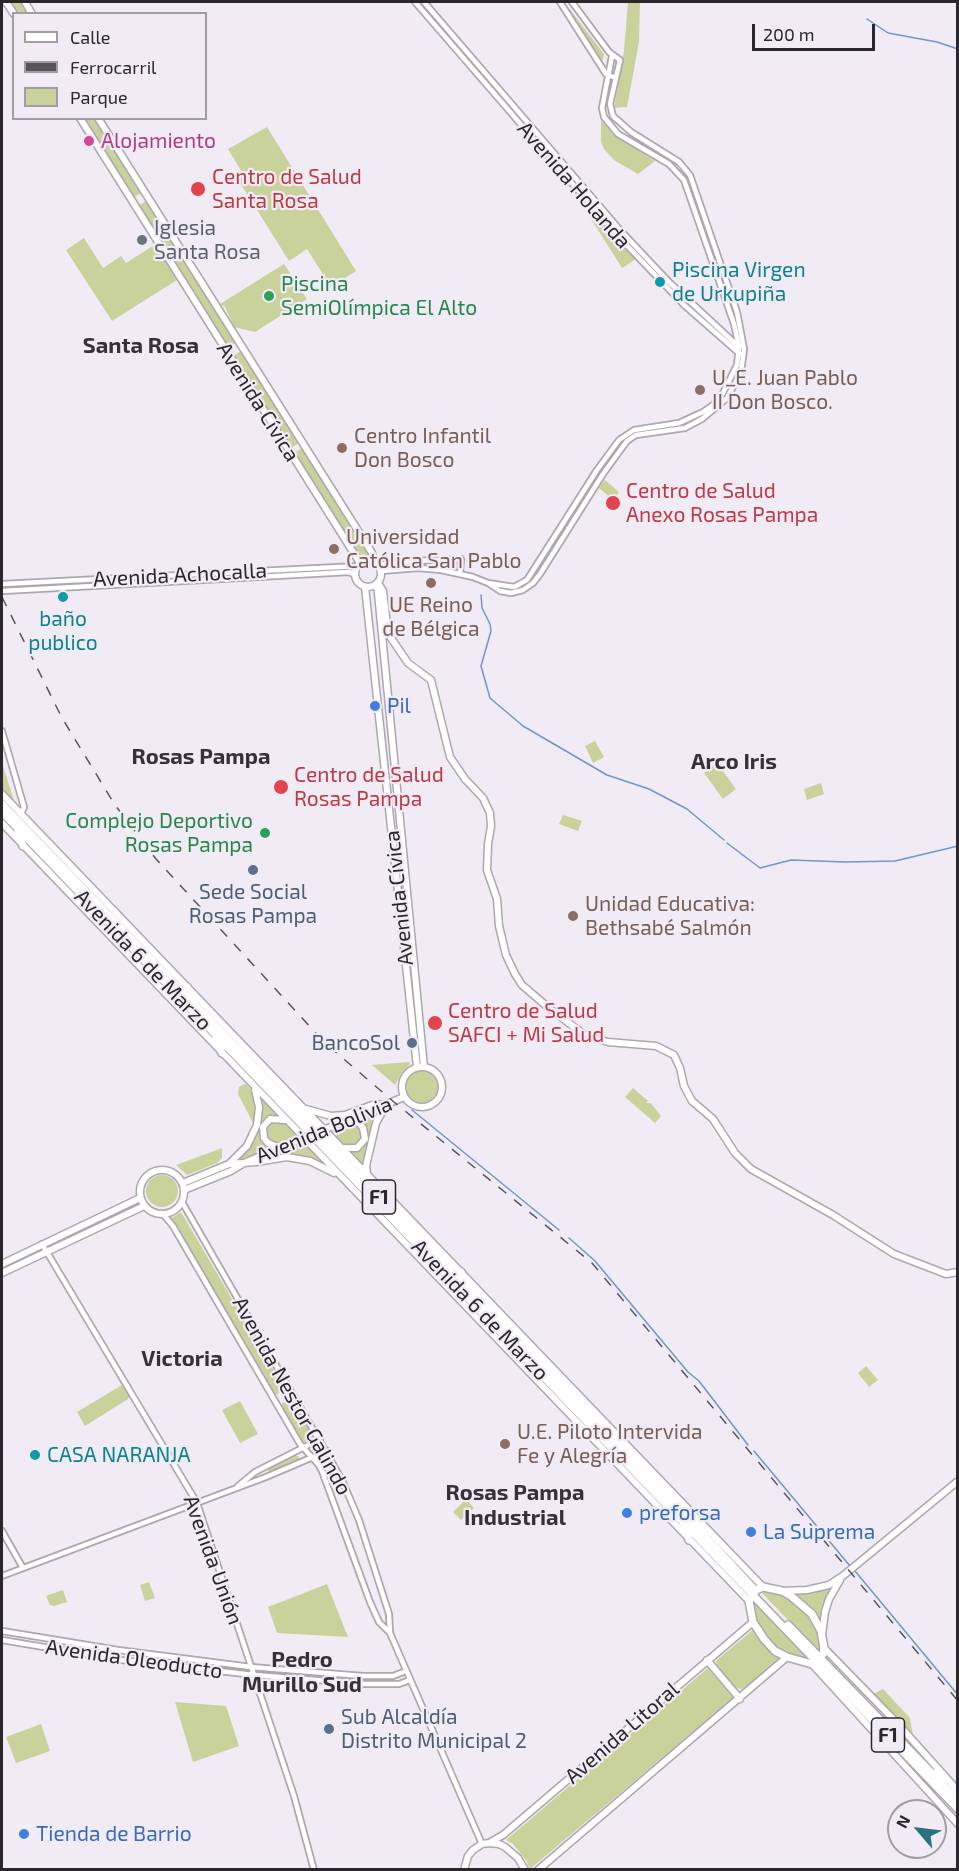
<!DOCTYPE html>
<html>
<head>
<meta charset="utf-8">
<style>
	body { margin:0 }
	#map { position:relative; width:959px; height:1871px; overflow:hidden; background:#f1ebf6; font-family:"Exo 2",sans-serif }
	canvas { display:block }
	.frame { position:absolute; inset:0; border:3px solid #29272b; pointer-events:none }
	.legend { position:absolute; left:12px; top:12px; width:195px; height:108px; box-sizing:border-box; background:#f1ebf6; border:2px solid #a19da5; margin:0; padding:8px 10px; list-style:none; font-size:18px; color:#29272b }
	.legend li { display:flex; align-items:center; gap:12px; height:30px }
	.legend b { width:30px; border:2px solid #a19da5 }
	.north { position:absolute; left:887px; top:1799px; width:60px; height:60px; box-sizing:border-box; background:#f1ebf6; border:2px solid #a19da5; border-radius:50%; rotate:298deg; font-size:16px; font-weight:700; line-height:24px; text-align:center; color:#29272b }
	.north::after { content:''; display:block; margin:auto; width:21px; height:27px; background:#2a727d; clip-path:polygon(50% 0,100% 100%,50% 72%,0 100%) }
	.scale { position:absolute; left:752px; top:24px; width:123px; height:27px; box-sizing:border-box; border:3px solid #29272b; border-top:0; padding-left:8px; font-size:18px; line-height:21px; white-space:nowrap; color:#29272b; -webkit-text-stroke:4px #f1ebf6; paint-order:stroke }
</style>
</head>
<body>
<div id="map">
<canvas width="959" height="1871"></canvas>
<div class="frame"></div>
<ul class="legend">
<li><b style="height:8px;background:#fff"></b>Calle</li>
<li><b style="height:8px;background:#58555a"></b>Ferrocarril</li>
<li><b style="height:16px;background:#cad29c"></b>Parque</li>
</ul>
<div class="north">N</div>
<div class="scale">200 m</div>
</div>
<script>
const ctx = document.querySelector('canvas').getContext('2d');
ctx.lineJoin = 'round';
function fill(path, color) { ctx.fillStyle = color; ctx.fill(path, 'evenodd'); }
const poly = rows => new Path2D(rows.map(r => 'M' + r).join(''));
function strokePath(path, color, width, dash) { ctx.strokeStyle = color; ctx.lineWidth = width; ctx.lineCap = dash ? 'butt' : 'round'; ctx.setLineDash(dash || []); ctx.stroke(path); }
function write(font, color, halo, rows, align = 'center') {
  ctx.font = font + ' "Exo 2",sans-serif'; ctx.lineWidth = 4.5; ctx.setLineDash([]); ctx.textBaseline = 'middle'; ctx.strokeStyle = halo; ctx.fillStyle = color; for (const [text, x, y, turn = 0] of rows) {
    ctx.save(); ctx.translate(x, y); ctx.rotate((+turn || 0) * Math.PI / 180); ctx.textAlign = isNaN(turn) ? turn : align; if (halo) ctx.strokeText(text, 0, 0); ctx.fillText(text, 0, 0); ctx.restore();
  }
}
fill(poly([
	[9,2,21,2,29,13,17,13],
	[628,2,640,2,639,42,627,107,614,108,624,50],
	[568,7,604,54,601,66,566,9],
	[83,119,94,119,141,193,133,198],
	[601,120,613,134,655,161,638,174,614,160,604,149,601,142],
	[267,127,356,271,331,287,307,249,289,261,237,178,243,174,228,149],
	[146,201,236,343,227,348,138,206],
	[591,210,593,210,636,259,622,268,588,214],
	[84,238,103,268,121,256,126,263,156,244,177,280,112,321,66,250],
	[284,264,307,299,255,332,234,327,225,307,220,304],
	[241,351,299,443,291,448,233,356],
	[302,448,368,555,367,557,362,559,359,557,294,453],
	[605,480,619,492,613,500,599,488],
	[595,741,604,757,593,763,585,746],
	[717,763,736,789,723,799,704,773],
	[3,766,15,804,2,790,2,767],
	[821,783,824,794,807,800,804,789],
	[563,815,582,821,578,831,559,824],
	[409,1062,410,1064,401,1074,395,1085,372,1065],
	'406 1086a17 17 0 1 1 34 0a17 17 0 1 1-34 0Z',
	[244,1084,247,1085,254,1094,254,1125,238,1094,239,1087],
	[633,1088,648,1101,646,1103,651,1103,661,1116,655,1123,625,1097],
	[260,1096,278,1116,273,1116,261,1128,261,1137,263,1142,271,1148,238,1160,249,1148,258,1132,261,1115],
	[381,1111,375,1117,371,1128,363,1166,351,1153,362,1149,368,1140,368,1131,359,1120],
	[270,1122,283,1122,299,1136,281,1144,274,1144,266,1137,265,1128],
	[350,1123,357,1125,361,1129,362,1139,356,1146,345,1146,330,1132],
	[304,1142,327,1166,291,1155,278,1155,264,1157],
	[222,1148,222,1158,217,1163,187,1175,176,1165],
	'146 1191a16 16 0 1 1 32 0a16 16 0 1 1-32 0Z',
	[181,1212,283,1386,283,1390,276,1395,272,1394,170,1219],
	[866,1366,878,1380,869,1387,858,1373],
	[122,1385,129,1396,128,1399,85,1426,77,1412],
	[288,1399,293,1400,313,1434,312,1438,305,1442,301,1441,281,1408,282,1403],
	[240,1401,258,1434,240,1443,222,1410],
	[296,1455,302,1460,270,1473,268,1471,268,1468],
	[466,1499,474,1508,461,1520,453,1512],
	[149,1582,155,1598,145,1601,140,1585],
	[327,1584,348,1637,277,1633,268,1607],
	[831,1586,823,1604,820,1623,811,1608,793,1593,818,1592],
	[63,1590,67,1602,54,1606,50,1605,46,1596],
	[765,1590,784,1595,796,1602,806,1612,814,1622,819,1635,820,1653,760,1591],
	[753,1598,812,1661,800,1660,782,1652,764,1636,753,1613],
	[754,1629,769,1649,780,1658,745,1688,740,1689,735,1687,717,1666,716,1662,717,1660],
	[708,1668,733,1698,530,1869,526,1860,513,1844,506,1840],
	[883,1689,910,1718,913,1736,873,1694],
	[175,1702,226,1706,239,1746,193,1762],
	[41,1724,50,1751,16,1763,6,1737]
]), '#cad29c');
strokePath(poly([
	[867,19,888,33,937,42,958,49],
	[481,595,482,608,490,624,491,631,481,666,490,698,523,726,607,775,649,789,687,809,724,840],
	[727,843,760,868,791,860,846,862,895,861,958,846],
	[412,1110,559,1230],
	[569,1238,595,1261,688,1372,699,1381,748,1445],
	[754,1451,850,1566],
	[855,1571,958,1695]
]), '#7294cf', 1.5);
const minor = poly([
	[415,2,614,232,684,305,740,354],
	[424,2,621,231,670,283,739,347],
	[560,2,606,74,616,78],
	[379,565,414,561,461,559,460,574],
	[381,571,418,568,441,570,473,577,488,583,500,591,511,593,523,590,533,583,540,574,603,474,627,441,636,435,685,428,702,419,727,398,741,372,744,349,737,312,690,175,679,162,631,132,613,116,610,104,620,60,609,52,572,2],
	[488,583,514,587,527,580,597,470,619,440,634,430,679,423,703,412,713,405,723,393,737,365,739,347,734,324,684,180,669,164,618,134,604,117,602,108,612,56],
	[2,584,358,566],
	[2,591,349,572,355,575],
	[2,731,24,807,21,814],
	[182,1202,342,1480,359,1520,389,1614,390,1633],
	[163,1214,173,1226,300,1444,318,1464,322,1471,370,1602,379,1622,390,1633,482,1844],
	[42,1244,197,1503,294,1796,314,1870],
	[238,1486,255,1472,320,1439],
	[2,1531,23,1568],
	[2,1576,266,1477,327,1451],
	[2,1631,118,1650,251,1667,363,1676,393,1676,406,1671],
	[2,1640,121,1660,254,1675,365,1684,399,1684,410,1680]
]);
const major = poly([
	[6,2,14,14],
	[25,2,32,14],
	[80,118,360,563],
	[98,118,372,553,373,561],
	'355 574a13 13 0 1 1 26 0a13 13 0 1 1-26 0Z',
	[377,583,424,1067],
	[378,583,383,591,387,625,391,638,408,663,431,680,450,757,465,779,483,798,490,813,491,826,488,844,487,870,497,899,499,926,506,955,515,974,522,985,550,1009,585,1035,608,1042,656,1046,674,1055,680,1068,684,1086,692,1101,713,1119,735,1153,751,1169,833,1215,894,1254,946,1274,958,1272],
	[365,587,417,1067],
	[2,794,763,1587],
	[2,823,749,1601],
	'402 1087a20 20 0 1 1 40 0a20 20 0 1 1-40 0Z',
	[306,1109,331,1116,345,1115,375,1104,386,1105],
	[331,1127,404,1097],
	[280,1148,268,1143,264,1138,263,1127,270,1119,285,1120],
	[343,1148,357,1148,365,1139,363,1128,359,1123,351,1120],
	[230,1163,247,1146,257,1125,259,1107,255,1090],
	'140 1192a22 22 0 1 1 44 0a22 22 0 1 1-44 0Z',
	[367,1173,366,1166,376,1123,386,1105],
	[183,1183,229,1164,256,1162,287,1157,310,1161,334,1173],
	[184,1190,231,1171,244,1163,298,1140],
	[2,1264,140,1198],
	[2,1273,144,1206],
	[782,1591,807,1590,829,1585,844,1575,958,1481],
	[822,1635,825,1612,829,1599,840,1580],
	[824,1648,898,1724,958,1791],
	[707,1660,740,1699],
	[812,1664,958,1824],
	[489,1843,503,1835,753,1622],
	[464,1870,468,1856,473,1850,482,1844,489,1843,499,1844,505,1847,518,1858,525,1870],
	[538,1870,787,1657]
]);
const highway = poly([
	[2,804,687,1516,756,1591],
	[2,812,958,1809],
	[18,832,23,846],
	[187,987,196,1004],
	[216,1038,222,1053],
	[461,1272,470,1288],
	[684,1525,689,1540],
	[763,1587,782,1591,791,1596,812,1614,821,1631,824,1648,823,1654,817,1661,812,1664,787,1657,775,1651,764,1639,753,1622,749,1601,756,1590,763,1587],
	[788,1625,958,1800],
	[938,1770,943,1782]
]);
strokePath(minor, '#ada7b1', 8);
strokePath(major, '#ada7b1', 9);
strokePath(highway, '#ada7b1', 10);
strokePath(minor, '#fff', 4.5);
strokePath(major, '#fff', 6);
strokePath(highway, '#fff', 7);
strokePath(poly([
	[2,597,62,718,115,805,156,859,325,1043,394,1102,592,1263,958,1701]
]), '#58555a', 1.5, [10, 10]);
const majorBridge = poly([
	[298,1140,331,1127]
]);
strokePath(majorBridge, '#ada7b1', 9, []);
strokePath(majorBridge, '#fff', 6);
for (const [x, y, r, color] of [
	[89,141,6,"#d1479c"],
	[198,189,8,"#e0444e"],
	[142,240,6,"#6b7280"],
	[660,282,6,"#0f9aa8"],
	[269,296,6,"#2e9e5b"],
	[700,390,6,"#8d6e63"],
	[342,448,6,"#8d6e63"],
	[613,503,8,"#e0444e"],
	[334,549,6,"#8d6e63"],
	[431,583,6,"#8d6e63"],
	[63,597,6,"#0f9aa8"],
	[375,706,6,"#3f7fe0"],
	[281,787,8,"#e0444e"],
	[265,833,6,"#2e9e5b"],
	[253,870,6,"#5c6f8a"],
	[573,916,6,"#8d6e63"],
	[435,1023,8,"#e0444e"],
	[412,1043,6,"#5c6f8a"],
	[505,1444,6,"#8d6e63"],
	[35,1455,6,"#0f9aa8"],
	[627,1513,6,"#3f7fe0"],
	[751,1532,6,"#3f7fe0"],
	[329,1729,6,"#5c6f8a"],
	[24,1834,6,"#3f7fe0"]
]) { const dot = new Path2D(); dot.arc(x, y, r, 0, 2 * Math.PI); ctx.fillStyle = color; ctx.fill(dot); strokePath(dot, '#f1ebf6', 2); }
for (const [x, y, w] of [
	[379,1197,33],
	[888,1735,33]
]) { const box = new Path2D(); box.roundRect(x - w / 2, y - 17, w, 34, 4.5); ctx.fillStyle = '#f1ebf6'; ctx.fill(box); strokePath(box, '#29272b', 1.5); }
write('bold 20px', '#29272b', null, [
	["F1",379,1197],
	["F1",888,1735]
]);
write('21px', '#b23c85', '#f1ebf6', [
	["Alojamiento",101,141]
], 'left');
write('21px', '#be3a42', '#f1ebf6', [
	["Centro de Salud",212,177],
	["Santa Rosa",212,201],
	["Centro de Salud",626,491],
	["Anexo Rosas Pampa",626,515],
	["Centro de Salud",294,775],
	["Rosas Pampa",294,799],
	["Centro de Salud",448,1011],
	["SAFCI + Mi Salud",448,1035]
], 'left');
write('21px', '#29272b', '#f1ebf6', [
	["Avenida Holanda",574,185,49],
	["Avenida Cívica",258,402,58],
	["Avenida Achocalla",180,575,-3],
	["Avenida Cívica",399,898,-96],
	["Avenida 6 de Marzo",143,960,46],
	["Avenida Bolivia",324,1130,-22],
	["Avenida 6 de Marzo",480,1310,46],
	["Avenida Nestor Galindo",292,1396,61],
	["Avenida Unión",213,1560,70],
	["Avenida Oleoducto",134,1659,8],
	["Avenida Litoral",622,1733,-41]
]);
write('21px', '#5b616d', '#f1ebf6', [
	["Iglesia",154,228],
	["Santa Rosa",154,252]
], 'left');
write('21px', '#0d838f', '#f1ebf6', [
	["Piscina Virgen",672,270],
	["de Urkupiña",672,294],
	["baño",63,619,"center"],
	["publico",63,643,"center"],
	["CASA NARANJA",47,1455]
], 'left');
write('21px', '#27864d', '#f1ebf6', [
	["Piscina",281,284],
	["SemiOlímpica El Alto",281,308],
	["Complejo Deportivo",253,821,"right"],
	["Rosas Pampa",253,845,"right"]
], 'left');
write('21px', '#785e54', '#f1ebf6', [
	["U_E. Juan Pablo",712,378],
	["II Don Bosco.",712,402],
	["Centro Infantil",354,436],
	["Don Bosco",354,460],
	["Universidad",346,537],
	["Católica San Pablo",346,561],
	["UE Reino",431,605,"center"],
	["de Bélgica",431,629,"center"],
	["Unidad Educativa:",585,904],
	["Bethsabé Salmón",585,928],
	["U.E. Piloto Intervida",517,1432],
	["Fe y Alegría",517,1456]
], 'left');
write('21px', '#366cbe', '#f1ebf6', [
	["Pil",387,706],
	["preforsa",639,1513],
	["La Suprema",763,1532],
	["Tienda de Barrio",36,1834]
], 'left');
write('21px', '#4e5e75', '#f1ebf6', [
	["Sede Social",253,892],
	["Rosas Pampa",253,916],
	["BancoSol",400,1043,"right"],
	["Sub Alcaldía",341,1717,"left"],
	["Distrito Municipal 2",341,1741,"left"]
]);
write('bold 22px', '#363139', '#f1ebf6', [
	["Santa Rosa",141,346],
	["Rosas Pampa",201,757],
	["Arco Iris",734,762],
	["Victoria",182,1359],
	["Rosas Pampa",515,1493],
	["Industrial",515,1518],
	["Pedro",302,1660],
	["Murillo Sud",302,1685]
]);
</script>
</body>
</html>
